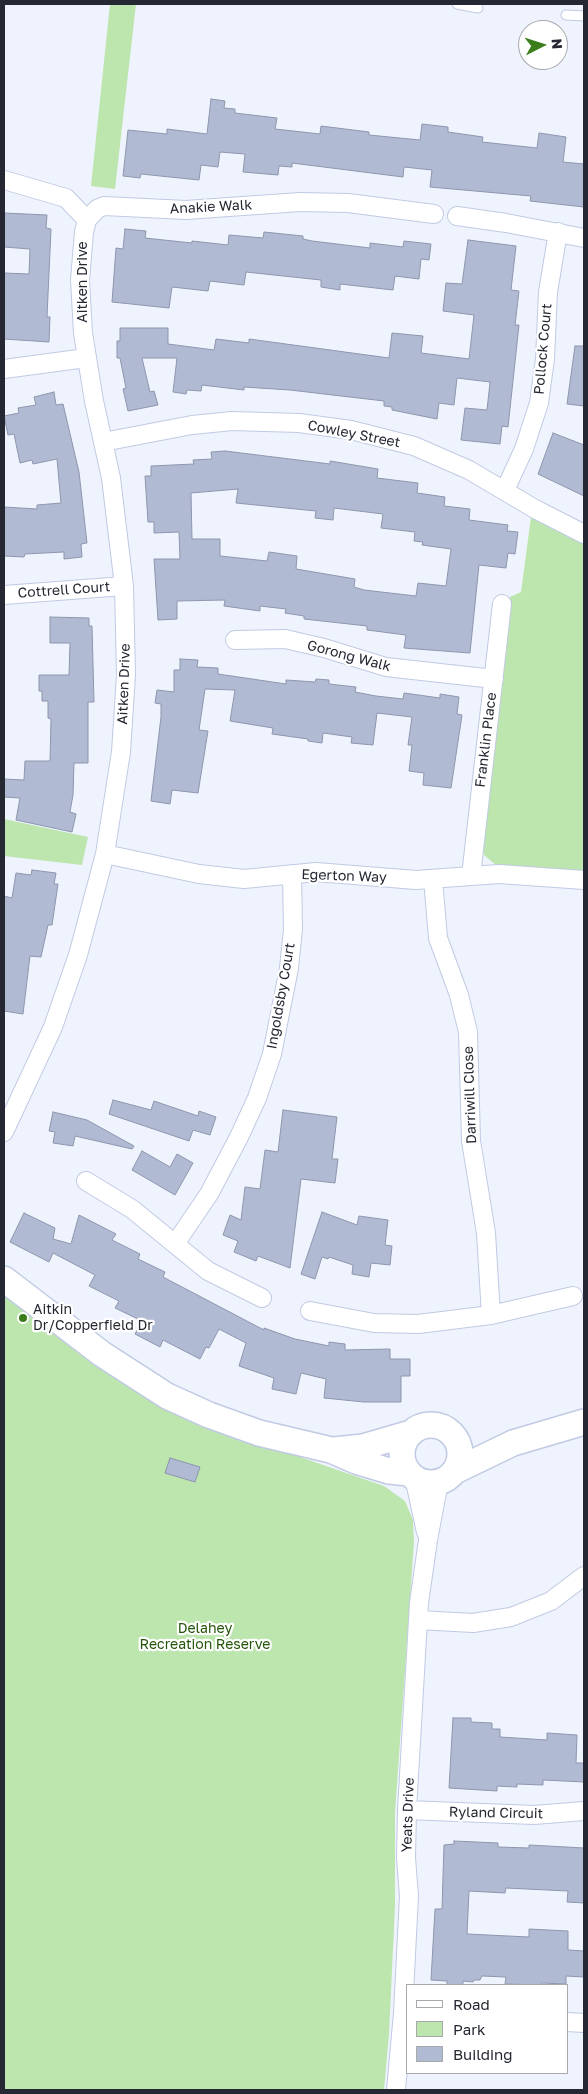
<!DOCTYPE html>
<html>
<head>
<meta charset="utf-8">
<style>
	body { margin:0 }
	#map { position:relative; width:588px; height:2094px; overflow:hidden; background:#eff3fe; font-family:"Golos Text",sans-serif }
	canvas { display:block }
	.frame { position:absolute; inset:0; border:5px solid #252832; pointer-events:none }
	.legend { position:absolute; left:406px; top:1984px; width:162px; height:90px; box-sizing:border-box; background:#fff; border:1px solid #a8a9ad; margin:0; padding:6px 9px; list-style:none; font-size:15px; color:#252832 }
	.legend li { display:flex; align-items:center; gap:10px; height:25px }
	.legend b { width:25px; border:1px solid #a8a9ad }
	.north { position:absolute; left:518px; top:20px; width:50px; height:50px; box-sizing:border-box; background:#fff; border:1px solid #a8a9ad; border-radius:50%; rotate:85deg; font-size:14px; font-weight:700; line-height:20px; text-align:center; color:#252832 }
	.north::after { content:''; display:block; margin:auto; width:18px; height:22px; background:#3b7c1b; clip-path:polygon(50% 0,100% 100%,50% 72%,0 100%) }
</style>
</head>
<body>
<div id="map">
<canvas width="588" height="2094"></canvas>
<div class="frame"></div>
<ul class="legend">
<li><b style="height:6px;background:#fff"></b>Road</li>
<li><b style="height:14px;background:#bde5ae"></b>Park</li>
<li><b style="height:14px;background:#b0bad2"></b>Building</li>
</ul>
<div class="north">N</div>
</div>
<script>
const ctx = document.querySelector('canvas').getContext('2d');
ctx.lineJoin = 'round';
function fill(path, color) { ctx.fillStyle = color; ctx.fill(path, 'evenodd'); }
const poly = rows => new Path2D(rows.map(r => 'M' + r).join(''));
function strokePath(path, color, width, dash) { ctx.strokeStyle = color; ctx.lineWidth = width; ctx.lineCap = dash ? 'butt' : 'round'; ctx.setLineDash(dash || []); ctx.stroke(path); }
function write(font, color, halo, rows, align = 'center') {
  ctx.font = font + ' "Golos Text",sans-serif'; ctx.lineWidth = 4.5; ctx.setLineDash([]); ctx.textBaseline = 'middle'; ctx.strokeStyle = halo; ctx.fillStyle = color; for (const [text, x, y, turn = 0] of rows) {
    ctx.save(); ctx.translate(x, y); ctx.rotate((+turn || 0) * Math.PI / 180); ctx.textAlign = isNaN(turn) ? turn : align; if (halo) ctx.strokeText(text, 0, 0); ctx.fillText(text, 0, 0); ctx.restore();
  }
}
fill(poly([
	[110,4,136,4,115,189,91,186],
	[531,517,584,542,584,876,497,866,484,855,481,843,484,796,510,597,521,592],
	[4,819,88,837,82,865,4,856],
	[4,1294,89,1360,142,1395,219,1429,384,1486,405,1501,413,1520,414,1542,395,1813,395,1906,389,2034,384,2090,4,2090]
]), '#bde5ae');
const building = poly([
	[211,99,225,101,224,108,235,109,235,113,277,118,275,129,320,134,321,126,369,132,369,135,420,140,422,124,448,127,448,132,483,137,482,142,537,148,539,133,566,137,563,162,584,164,584,207,530,201,531,196,430,187,432,170,404,167,403,177,292,163,292,167,279,166,278,175,243,172,245,154,220,152,218,167,201,165,199,180,141,174,140,178,123,176,128,130,167,134,167,129,207,134,211,99],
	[4,213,47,215,46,228,51,229,47,317,50,317,49,342,4,339,4,273,29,274,30,249,4,247,4,213],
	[125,229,146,231,145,238,192,243,192,241,228,245,229,235,263,238,264,232,303,236,303,239,312,241,370,248,370,243,403,247,404,241,431,244,429,260,421,259,419,279,395,276,393,290,340,284,340,290,321,287,321,280,246,272,244,285,210,281,208,291,172,287,169,308,112,302,116,248,123,249,125,229],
	[468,240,516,246,511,290,519,291,515,325,519,325,508,427,502,426,500,444,461,440,465,408,487,410,490,382,457,378,454,405,439,403,437,419,392,410,392,407,384,406,384,401,290,390,244,387,244,390,202,385,201,391,187,390,186,394,173,392,177,358,142,358,150,392,154,391,158,405,128,411,123,389,126,388,120,358,117,358,117,341,120,341,120,328,168,328,168,344,214,350,216,339,249,343,249,339,389,358,392,333,423,336,421,353,469,359,474,315,443,311,446,283,462,284,468,240],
	[575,346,584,346,584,406,567,404,575,346],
	[54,392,56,405,63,404,79,472,87,543,81,544,82,557,64,559,64,552,25,554,24,557,4,556,4,507,37,509,37,505,61,503,57,459,33,464,32,460,20,463,14,434,8,435,4,416,19,413,18,408,36,405,34,397,54,392],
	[553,433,584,445,584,496,538,474,553,433],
	[225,451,330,464,330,461,378,469,377,478,418,483,417,493,445,497,444,506,470,509,469,520,508,525,507,531,518,532,515,554,508,553,506,568,479,565,470,653,404,648,406,635,367,630,367,626,304,619,304,616,285,613,286,609,260,606,260,611,224,606,225,600,177,601,177,619,158,620,154,559,180,559,179,532,154,533,154,522,148,522,145,476,151,476,151,466,194,464,193,460,212,459,211,452,225,451],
	[238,489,236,503,316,511,315,518,333,520,334,508,383,514,381,528,415,532,414,541,423,542,422,545,451,549,446,586,418,583,416,596,364,590,354,587,355,579,296,569,297,556,269,552,267,561,220,556,220,539,192,539,191,493,238,489],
	[50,617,89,618,89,626,92,626,94,702,88,702,88,763,74,763,73,795,70,812,76,814,72,832,16,820,20,798,4,797,4,779,24,780,25,761,50,761,51,719,48,718,48,701,42,701,42,691,39,691,39,675,69,675,70,643,50,643,50,617],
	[180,659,198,660,197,667,218,668,218,674,286,684,286,680,315,682,316,679,329,680,329,684,356,687,355,692,376,696,403,699,404,693,440,698,440,694,459,697,457,714,462,715,451,788,423,785,424,773,409,771,412,745,408,745,412,717,377,713,373,745,351,743,352,737,323,733,322,743,308,741,308,739,272,734,273,728,230,721,235,690,205,689,199,730,208,731,198,793,172,790,170,804,151,801,161,717,161,704,155,703,157,690,174,692,174,670,180,670,180,659],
	[32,870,56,873,54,884,58,884,52,925,48,925,41,957,30,956,23,1014,4,1011,4,896,12,898,16,873,31,875,32,870],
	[113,1100,151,1110,154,1101,198,1116,199,1111,216,1117,210,1135,193,1130,189,1141,109,1114,113,1100],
	[283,1110,337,1117,332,1159,338,1159,335,1183,301,1179,290,1268,258,1256,256,1261,234,1252,238,1241,223,1235,230,1215,241,1220,245,1187,260,1189,265,1150,278,1152,283,1110],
	[53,1112,87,1120,134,1146,132,1149,75,1136,73,1146,53,1143,55,1132,49,1131,53,1112],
	[142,1151,170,1167,177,1154,193,1163,175,1195,132,1170,142,1151],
	[322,1212,357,1225,359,1216,388,1220,385,1245,392,1246,390,1265,371,1263,369,1277,352,1274,353,1265,329,1257,328,1259,322,1257,315,1279,301,1274,322,1212],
	[24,1213,55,1228,53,1239,71,1244,79,1215,116,1234,112,1240,140,1254,138,1259,165,1272,163,1277,264,1330,264,1328,295,1339,329,1346,329,1342,345,1344,345,1350,390,1349,390,1359,410,1359,410,1376,401,1376,401,1402,364,1402,324,1398,326,1379,301,1373,296,1394,272,1389,274,1378,239,1366,246,1343,219,1329,209,1348,206,1347,200,1359,163,1340,160,1347,135,1334,142,1321,115,1308,119,1301,89,1286,95,1275,53,1253,49,1262,10,1242,24,1213],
	[170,1458,200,1467,195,1482,165,1473,170,1458],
	[453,1718,471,1718,471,1722,492,1723,492,1729,500,1729,500,1737,547,1740,547,1733,577,1735,576,1763,584,1763,584,1782,543,1780,543,1785,517,1784,517,1787,497,1786,497,1791,449,1788,453,1718],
	[454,1841,498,1843,498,1847,529,1848,529,1845,584,1848,584,1903,567,1902,568,1891,506,1888,505,1893,469,1891,467,1934,529,1937,529,1929,568,1931,568,1950,584,1951,584,1977,566,1976,566,1984,541,1983,540,1985,505,1984,506,1977,482,1976,480,1980,474,1980,473,1982,463,1981,463,1985,447,1985,447,1981,431,1980,435,1909,442,1909,444,1845,454,1844,454,1841]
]);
fill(building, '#b0bad2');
strokePath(building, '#8d96ad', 1);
const lane = poly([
	[457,4,478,8],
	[566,15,584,16]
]);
const street = poly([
	[4,180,66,198,87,220],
	[457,216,506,223,584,238],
	[4,369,86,358],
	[103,442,192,425,232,421,299,423,351,430,414,446,469,470,535,509,584,534],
	[505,490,524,449,539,403,545,359,548,292,558,232],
	[4,595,124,586],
	[235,640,285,639,324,648,386,667,494,679],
	[105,854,199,874,244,879,316,872,416,880,499,874,584,880],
	[471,876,502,604],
	[433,879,438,938,459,995,468,1032,471,1141,486,1233,491,1315],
	[4,1132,53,1027,78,955,105,854,121,752,126,675,124,586,111,478,94,401,83,333,80,280,84,232,87,220,97,209,104,206,186,210,300,202,348,203,434,214],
	[86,1181,132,1209,208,1271,262,1298],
	[175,1244,209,1194,239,1137,257,1098,272,1054,289,968,293,929,292,874],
	[310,1311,374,1323,418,1324,491,1315,573,1296],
	[414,1477,426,1532],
	[418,1620,473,1623,511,1617,551,1601,584,1576],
	[407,1810,534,1815,584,1811],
	[567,2022,584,2023],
	[396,2090,403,2013,409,1896,406,1858,407,1810,419,1603,428,1540,439,1482]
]);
const secondary = poly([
	[4,1279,102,1354,167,1396,209,1415,259,1433,331,1450,356,1461,389,1471,409,1473],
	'402 1454a29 29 0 1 1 58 0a29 29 0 1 1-58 0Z',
	[334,1450,363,1447,411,1433],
	[455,1471,513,1443,584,1422]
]);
strokePath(lane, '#c0cae3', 11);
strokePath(street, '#c0cae3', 20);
strokePath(secondary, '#c0cae3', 28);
strokePath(lane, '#fff', 9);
strokePath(street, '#fff', 18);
strokePath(secondary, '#fff', 25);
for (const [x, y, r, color] of [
	[23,1318,5,"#3b7c1b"]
]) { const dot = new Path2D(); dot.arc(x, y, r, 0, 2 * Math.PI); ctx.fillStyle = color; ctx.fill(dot); strokePath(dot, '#fff', 2); }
write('14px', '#252832', '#fff', [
	["Anakie Walk",211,207,-3],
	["Aitken Drive",83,282,-90],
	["Pollock Court",543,349,-85],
	["Cowley Street",354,434,11],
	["Cottrell Court",64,590,-4],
	["Gorong Walk",349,656,15],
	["Aitken Drive",124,684,-88],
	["Franklin Place",486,740,-83],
	["Egerton Way",344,876,2],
	["Ingoldsby Court",281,996,-80],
	["Darriwill Close",470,1095,-92],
	["Ryland Circuit",496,1813,1],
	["Yeats Drive",408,1815,-88]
]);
write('14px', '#252832', '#fff', [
	["Aitkin",33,1310],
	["Dr/Copperfield Dr",33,1326]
], 'left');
write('14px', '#24550a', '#fff', [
	["Delahey",205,1629],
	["Recreation Reserve",205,1645]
]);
</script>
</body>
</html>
